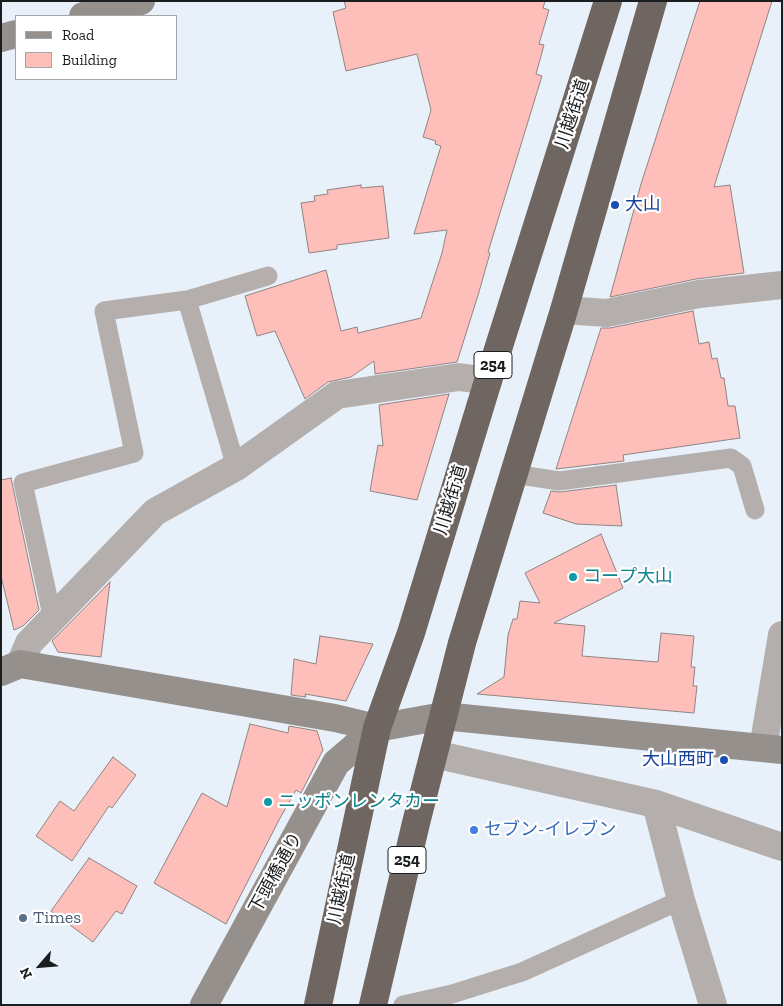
<!DOCTYPE html>
<html>
<head>
<meta charset="utf-8">
<style>
	body { margin:0 }
	#map { position:relative; width:783px; height:1006px; overflow:hidden; background:#e8f1f9; font-family:"Zilla Slab",serif }
	canvas { display:block }
	.frame { position:absolute; inset:0; border:2px solid #1b1e20; pointer-events:none }
	.legend { position:absolute; left:15px; top:15px; width:162px; height:65px; box-sizing:border-box; background:#fff; border:1px solid #a4a5a6; margin:0; padding:6px 9px; list-style:none; font-size:15px; color:#1b1e20 }
	.legend li { display:flex; align-items:center; gap:10px; height:25px }
	.legend b { width:25px; border:1px solid #a4a5a6 }
	.north { position:absolute; left:15px; top:941px; width:50px; height:50px; -webkit-text-stroke:4px #fff; paint-order:stroke; rotate:243deg; font-size:14px; font-weight:700; line-height:20px; text-align:center; color:#1b1e20 }
	.north::after { content:''; display:block; margin:auto; width:18px; height:22px; background:#1b1e20; clip-path:polygon(50% 0,100% 100%,50% 72%,0 100%) }
</style>
</head>
<body>
<div id="map">
<canvas width="783" height="1006"></canvas>
<div class="frame"></div>
<ul class="legend">
<li><b style="height:6px;background:#96908c"></b>Road</li>
<li><b style="height:14px;background:#febfbb"></b>Building</li>
</ul>
<div class="north">N</div>
</div>
<script>
const ctx = document.querySelector('canvas').getContext('2d');
ctx.lineJoin = 'round';
function fill(path, color) { ctx.fillStyle = color; ctx.fill(path, 'evenodd'); }
const poly = rows => new Path2D(rows.map(r => 'M' + r).join(''));
function strokePath(path, color, width, dash) { ctx.strokeStyle = color; ctx.lineWidth = width; ctx.lineCap = dash ? 'butt' : 'round'; ctx.setLineDash(dash || []); ctx.stroke(path); }
function write(font, color, halo, rows, align = 'center') {
  ctx.font = font + ' "Zilla Slab","Noto Sans JP",serif'; ctx.lineWidth = 4.5; ctx.setLineDash([]); ctx.textBaseline = 'middle'; ctx.strokeStyle = halo; ctx.fillStyle = color; for (const [text, x, y, turn = 0] of rows) {
    ctx.save(); ctx.translate(x, y); ctx.rotate((+turn || 0) * Math.PI / 180); ctx.textAlign = isNaN(turn) ? turn : align; if (halo) ctx.strokeText(text, 0, 0); ctx.fillText(text, 0, 0); ctx.restore();
  }
}
const building = poly([
	[344,1,545,1,543,8,549,10,539,44,544,45,536,74,542,76,488,252,490,253,479,292,457,362,375,374,374,361,351,377,328,382,305,399,275,331,257,336,245,296,326,270,341,331,357,327,358,333,421,318,442,253,447,230,414,234,441,146,435,144,436,141,423,137,431,110,417,54,346,71,333,12,346,8,344,1],
	[700,1,772,1,714,187,730,185,744,273,696,279,610,297,641,184,700,1],
	[361,185,361,188,383,186,389,238,337,245,337,249,309,253,301,203,315,201,314,196,328,194,327,190,361,185],
	[693,311,699,344,709,342,712,359,717,358,721,378,724,378,728,406,735,406,740,438,623,455,624,461,556,469,601,328,610,328,693,311],
	[449,394,417,500,370,491,378,445,383,446,379,405,449,394],
	[11,478,39,610,23,626,14,630,1,576,1,480,11,478],
	[616,485,622,526,576,524,543,513,551,491,560,492,616,485],
	[601,534,623,588,554,623,585,626,582,656,658,662,661,633,694,636,691,667,695,667,693,686,697,686,694,713,477,694,504,677,508,635,513,619,517,619,520,601,540,603,525,573,601,534],
	[110,582,101,657,58,652,52,641,110,582],
	[320,636,373,644,346,701,305,694,306,697,291,695,294,659,316,664,320,636],
	[250,724,288,733,289,726,317,731,323,750,301,793,296,790,279,820,226,924,154,883,202,793,227,807,250,724],
	[113,757,136,775,112,808,109,806,72,861,36,836,60,801,74,811,113,757],
	[89,858,137,886,122,914,116,911,93,942,51,911,89,858]
]);
fill(building, '#febfbb');
strokePath(building, '#8f8483', 1);
strokePath(poly([
	[187,300,268,276],
	[514,474,559,481,731,458,742,466,755,510],
	[53,620,23,483,134,453,104,311,187,300,236,467],
	[403,1005,452,994,522,972,681,900]
]), '#b4afad', 19);
strokePath(poly([
	[564,310,607,313,699,294,782,285],
	[20,664,29,643,155,512,236,467,337,395,459,377,488,381],
	[763,748,782,635],
	[434,754,656,804,782,847],
	[656,804,681,900,713,1005]
]), '#b4afad', 28);
strokePath(poly([
	[83,16,141,1],
	[1,38,16,34],
	[1,672,20,664,335,718,377,728,443,716,782,750],
	[204,1005,336,763,377,728]
]), '#96908c', 28);
strokePath(poly([
	[318,1005,377,728,411,633,488,381,608,1],
	[373,1005,416,823,462,643,564,310,653,1]
]), '#6f6661', 28);
for (const [x, y, r, color] of [
	[615,205,5,"#1a4fb4"],
	[573,577,5,"#0f9aa8"],
	[724,760,5,"#1a4fb4"],
	[268,802,5,"#0f9aa8"],
	[474,830,5,"#3f7fe0"],
	[23,918,5,"#5c6f8a"]
]) { const dot = new Path2D(); dot.arc(x, y, r, 0, 2 * Math.PI); ctx.fillStyle = color; ctx.fill(dot); strokePath(dot, '#fff', 2); }
for (const [x, y, w] of [
	[493,365,38],
	[407,860,38]
]) { const box = new Path2D(); box.roundRect(x - w / 2, y - 13.5, w, 27, 4); ctx.fillStyle = '#fff'; ctx.fill(box); strokePath(box, '#1b1e20', 1); }
write('bold 16px', '#1b1e20', null, [
	["254",493,365],
	["254",407,860]
]);
write('18px', '#1b1e20', '#fff', [
	["川越街道",573,114,-72],
	["川越街道",451,500,-73],
	["下頭橋通り",276,873,-61],
	["川越街道",342,889,-78]
]);
write('18px', '#164399', '#fff', [
	["大山",625,205],
	["大山西町",714,760,"right"]
], 'left');
write('18px', '#0d838f', '#fff', [
	["コープ大山",583,577],
	["ニッポンレンタカー",278,802]
], 'left');
write('18px', '#366cbe', '#fff', [
	["セブン-イレブン",484,830]
], 'left');
write('18px', '#4e5e75', '#fff', [
	["Times",33,918]
], 'left');
</script>
</body>
</html>
